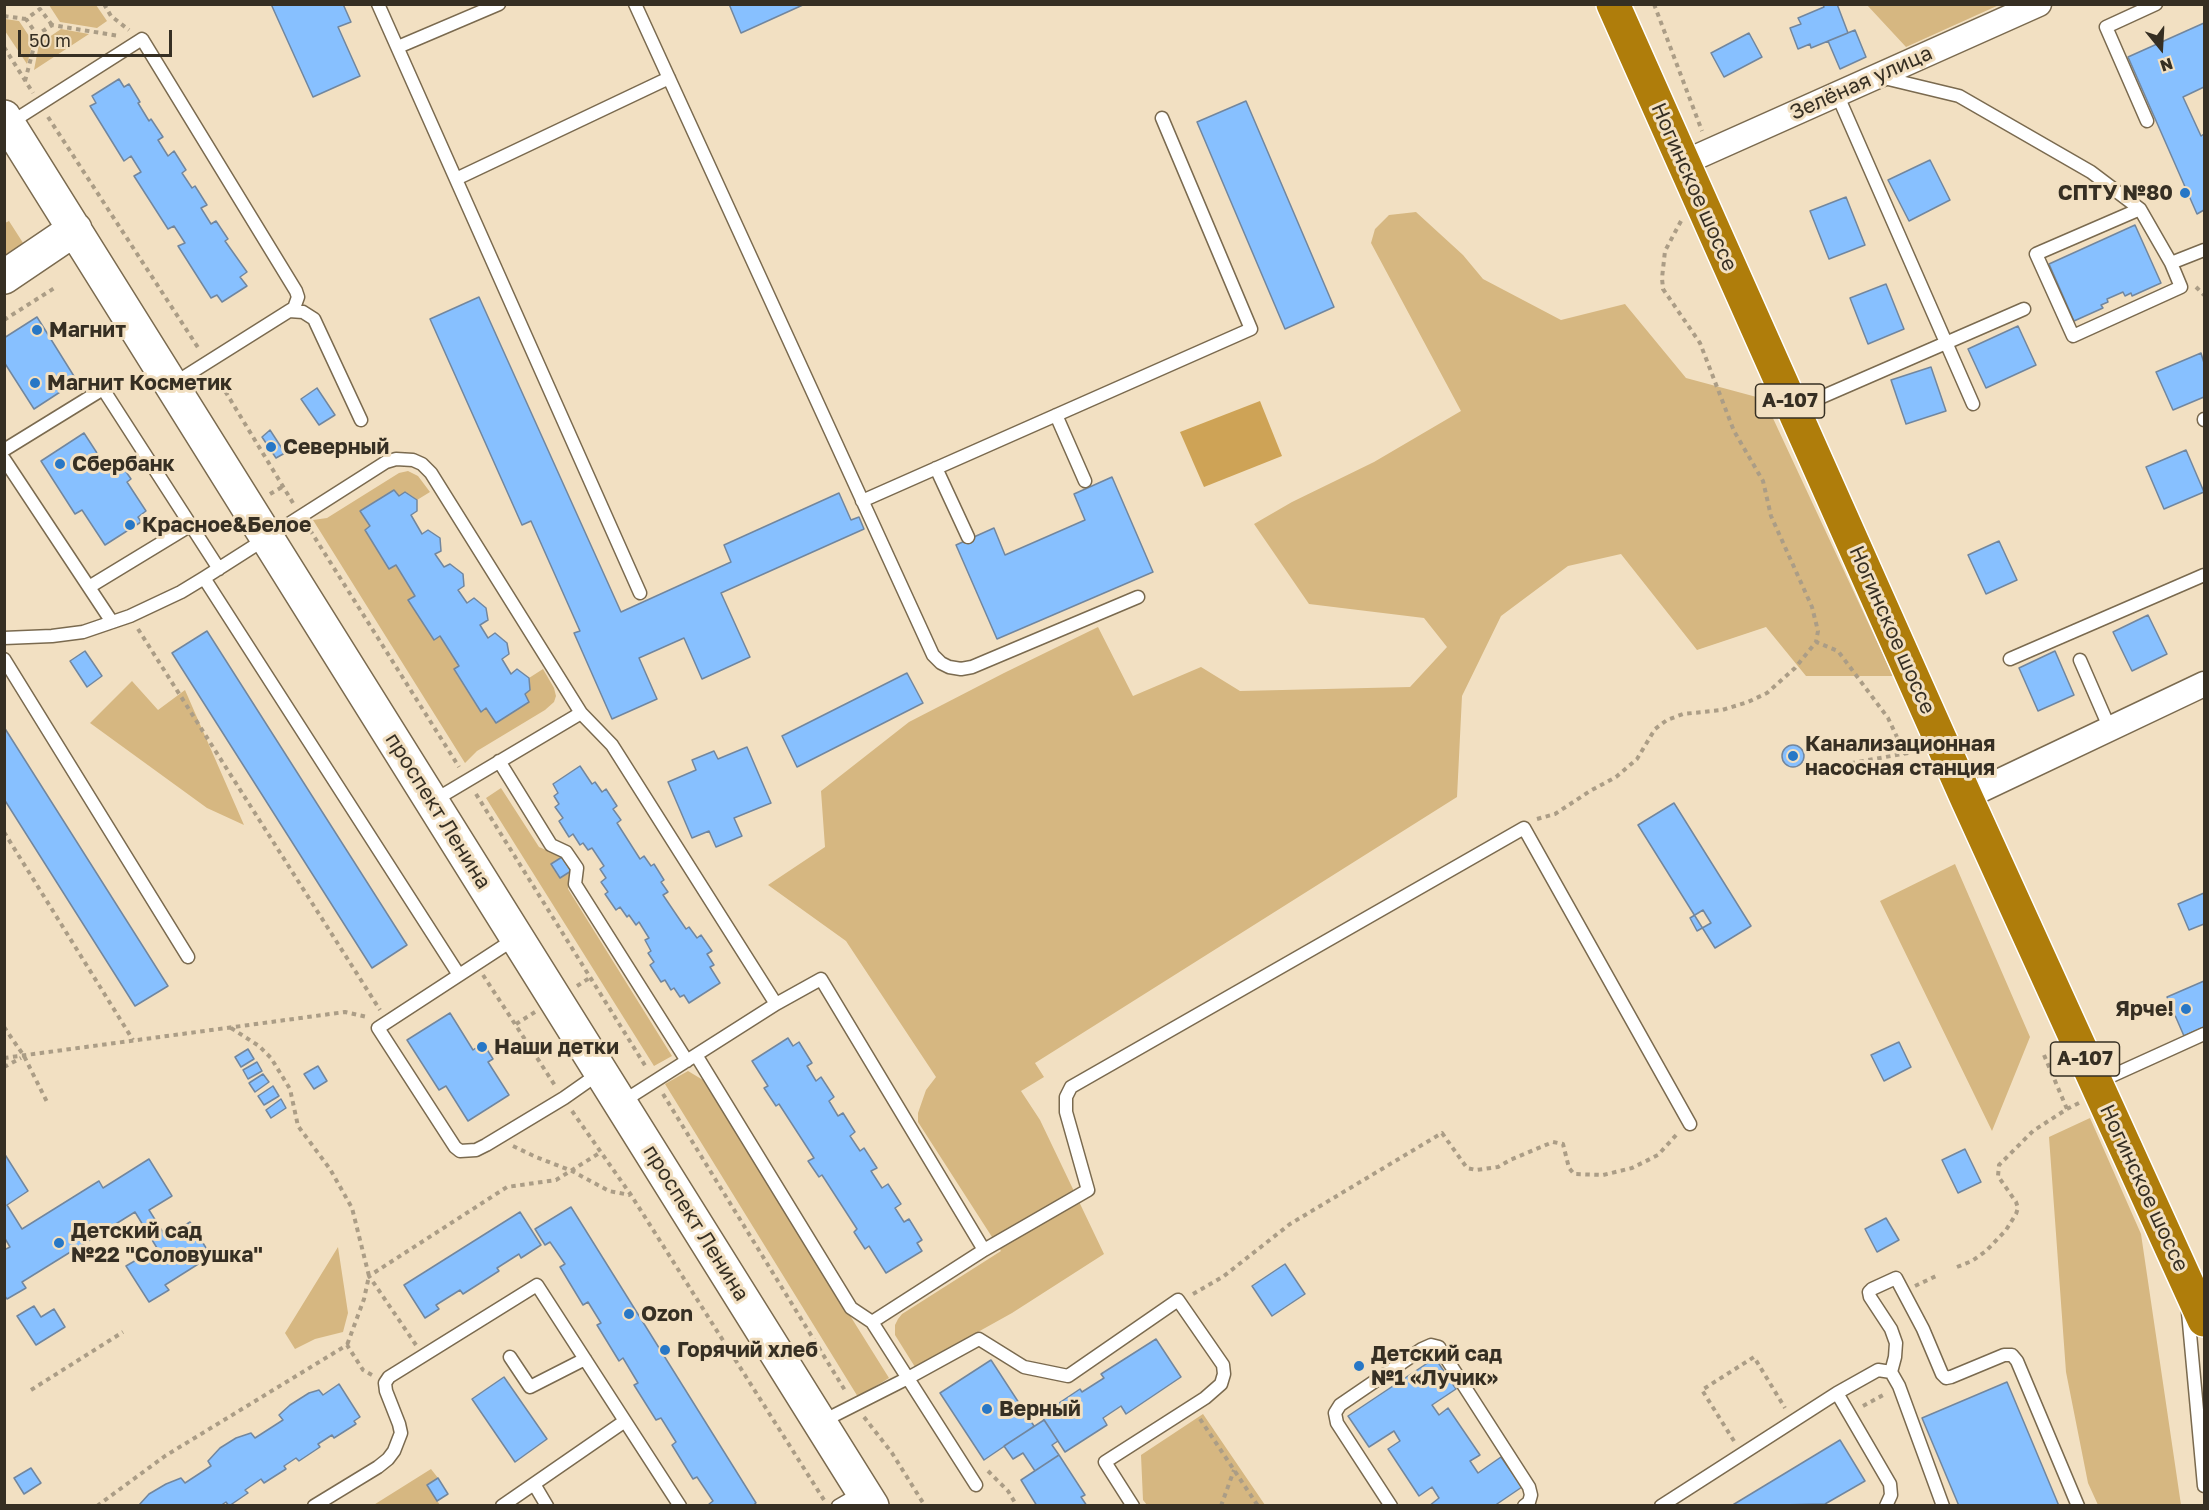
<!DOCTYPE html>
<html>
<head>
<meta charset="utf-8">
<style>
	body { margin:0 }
	#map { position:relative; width:2209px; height:1510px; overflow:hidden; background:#f2e0c2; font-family:"Golos Text",sans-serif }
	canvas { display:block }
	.frame { position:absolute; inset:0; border:6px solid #362f23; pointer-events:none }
	.north { position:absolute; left:2131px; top:18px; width:60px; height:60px; -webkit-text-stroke:4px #f2e0c2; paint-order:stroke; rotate:162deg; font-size:16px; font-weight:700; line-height:24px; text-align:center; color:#362f23 }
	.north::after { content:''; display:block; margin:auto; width:21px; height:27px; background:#362f23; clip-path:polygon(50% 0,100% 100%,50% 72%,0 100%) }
	.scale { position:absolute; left:18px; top:30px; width:154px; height:27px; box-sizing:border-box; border:3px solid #362f23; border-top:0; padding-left:8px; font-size:18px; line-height:21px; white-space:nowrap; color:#362f23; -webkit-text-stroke:4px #f2e0c2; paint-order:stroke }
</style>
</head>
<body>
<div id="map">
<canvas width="2209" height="1510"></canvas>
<div class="frame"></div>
<div class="north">N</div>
<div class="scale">50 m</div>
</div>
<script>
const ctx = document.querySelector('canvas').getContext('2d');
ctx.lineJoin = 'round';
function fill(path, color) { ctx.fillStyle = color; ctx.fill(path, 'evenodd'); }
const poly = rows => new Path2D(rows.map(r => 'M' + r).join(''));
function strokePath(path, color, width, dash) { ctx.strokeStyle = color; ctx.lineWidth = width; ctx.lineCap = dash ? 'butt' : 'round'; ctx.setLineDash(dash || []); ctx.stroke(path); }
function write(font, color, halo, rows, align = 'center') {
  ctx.font = font + ' "Golos Text",sans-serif'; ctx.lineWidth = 6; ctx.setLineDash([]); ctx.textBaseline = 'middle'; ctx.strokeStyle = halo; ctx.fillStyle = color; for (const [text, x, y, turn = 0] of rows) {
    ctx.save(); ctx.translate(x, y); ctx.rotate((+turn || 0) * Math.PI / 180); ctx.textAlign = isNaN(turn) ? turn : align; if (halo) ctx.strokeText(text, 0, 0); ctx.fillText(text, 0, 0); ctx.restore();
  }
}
fill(poly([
	[49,5,96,5,107,21,97,28,60,22],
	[1867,5,1999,5,1906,47],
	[5,19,19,21,33,42,27,64,5,31],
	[61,29,89,34,34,70,39,44],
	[1416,212,1463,255,1483,279,1561,320,1625,304,1686,378,1764,399,1893,676,1806,676,1766,627,1697,650,1621,554,1568,566,1501,616,1462,696,1457,797,1035,1063,1044,1077,1021,1091,1040,1120,1104,1254,1012,1313,915,1367,895,1335,895,1325,898,1319,902,1314,1001,1251,918,1122,918,1113,926,1090,936,1077,846,941,768,885,825,847,821,791,909,722,1004,673,1098,627,1133,696,1201,667,1240,691,1410,687,1447,647,1424,618,1309,604,1254,524,1292,502,1374,462,1461,411,1371,243,1375,229,1389,215],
	[9,221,25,246,6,258,5,223],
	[408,471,418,476,430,492,417,500,406,492,399,496,394,490,361,511,370,526,365,530,389,569,396,565,415,596,409,600,434,640,440,636,459,666,454,670,480,711,486,708,496,723,529,702,525,694,530,690,529,678,543,669,554,688,556,696,554,702,545,710,477,751,465,763,313,520,327,518,399,473],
	[132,681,158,710,185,690,244,825,207,808,90,723],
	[501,788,539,847,562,857,551,865,560,878,571,871,568,889,672,1056,654,1066,486,798],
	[1955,864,2030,1037,1992,1131,1880,901],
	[688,1071,703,1080,889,1378,858,1397,665,1084],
	[2090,1118,2141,1234,2181,1505,2098,1505,2088,1483,2066,1372,2049,1137],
	[338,1247,348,1313,343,1332,315,1339,295,1349,285,1333],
	[1203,1414,1265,1505,1147,1505,1143,1500,1141,1455],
	[431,1469,438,1478,427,1486,440,1505,372,1506]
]), '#d6b781');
fill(poly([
	[1260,401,1282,456,1204,487,1180,432]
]), '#cea356');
const building = poly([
	[271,4,343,4,351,22,338,27,360,76,313,97,271,4],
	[729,4,805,4,741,33,729,4],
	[1823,4,1837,4,1848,33,1811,48,1810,44,1798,49,1790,28,1801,24,1798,18,1824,7,1823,4],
	[2204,23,2204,87,2183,97,2201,136,2204,134,2204,210,2197,214,2128,57,2204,23],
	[1855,30,1866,57,1840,69,1828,41,1855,30],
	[1749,33,1762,57,1724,77,1711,53,1749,33],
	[119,79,124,87,129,84,140,102,138,103,149,121,151,119,163,137,158,140,168,156,174,151,186,170,182,173,192,188,195,186,207,205,201,208,211,224,216,221,228,239,225,241,247,272,240,277,247,286,222,302,217,295,211,298,178,246,185,243,174,226,168,229,134,176,141,172,131,156,124,161,90,106,96,103,92,96,119,79],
	[1246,101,1334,307,1285,329,1197,122,1246,101],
	[1930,160,1950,200,1909,221,1888,180,1930,160],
	[1846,197,1865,245,1829,259,1810,211,1846,197],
	[2135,225,2161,283,2132,296,2131,293,2125,296,2123,292,2107,299,2108,302,2101,305,2103,308,2074,321,2049,264,2135,225],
	[1886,284,1904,329,1868,344,1850,298,1886,284],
	[479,297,621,612,731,562,724,545,839,493,851,520,859,517,864,529,721,593,750,657,702,679,684,638,639,658,657,699,612,719,574,633,580,631,531,521,522,525,430,319,479,297],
	[37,317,77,381,34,409,4,362,4,338,37,317],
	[2018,326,2036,365,1986,388,1968,349,2018,326],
	[2201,353,2204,363,2204,397,2173,410,2156,372,2201,353],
	[1931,367,1946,411,1906,424,1891,380,1931,367],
	[317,388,335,415,319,425,301,399,317,388],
	[270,430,285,453,276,458,262,437,270,430],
	[84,433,108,470,120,463,131,479,127,482,146,511,138,517,141,522,105,545,82,510,75,514,41,461,84,433],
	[2186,450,2204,492,2164,509,2146,467,2186,450],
	[1112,477,1153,572,997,639,956,545,994,528,1005,555,1085,520,1074,494,1112,477],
	[394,490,399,496,405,492,417,500,417,511,411,515,422,534,428,530,440,538,441,551,435,554,444,567,450,564,463,574,464,586,458,590,467,603,474,598,486,608,488,620,480,625,488,638,495,633,507,643,509,654,502,659,511,674,517,669,529,678,530,690,525,694,529,702,496,723,486,708,481,712,454,669,459,666,440,636,434,640,408,600,415,596,396,565,389,569,365,530,370,526,360,511,394,490],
	[1999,541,2017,580,1986,594,1968,555,1999,541],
	[2148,615,2167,654,2132,671,2113,632,2148,615],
	[207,631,407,945,372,968,172,653,207,631],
	[85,651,102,676,87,687,70,661,85,651],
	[2055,651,2074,695,2038,711,2019,668,2055,651],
	[907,673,923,703,797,767,782,736,907,673],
	[4,727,168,986,135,1006,4,799,4,727],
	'1782 756a11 11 0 1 1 22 0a11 11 0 1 1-22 0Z',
	[747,747,771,803,734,818,742,836,716,847,709,831,692,838,668,782,696,770,692,760,714,751,718,759,747,747],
	[580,766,592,784,595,782,602,792,606,789,617,806,613,809,621,820,617,823,640,859,644,856,651,866,654,864,664,880,661,882,668,892,663,895,686,929,689,927,697,938,701,935,712,951,707,954,714,965,710,967,720,983,689,1003,684,995,680,997,674,988,671,990,665,980,661,982,650,965,654,962,648,953,651,951,645,940,649,938,639,922,636,925,629,915,627,917,620,907,616,910,605,894,608,892,601,882,606,878,600,869,604,866,592,848,588,850,583,843,580,845,573,834,569,837,559,821,563,818,555,807,559,804,554,796,558,793,553,784,580,766],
	[1674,803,1751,926,1715,948,1638,825,1674,803],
	[562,857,571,871,560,878,551,864,562,857],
	[2204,893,2204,924,2189,930,2178,904,2204,893],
	[1703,910,1711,923,1697,931,1690,918,1703,910],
	[2204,981,2204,1027,2184,1036,2167,997,2204,981],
	[450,1013,473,1050,483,1043,493,1059,488,1062,509,1095,468,1121,446,1086,439,1090,407,1040,450,1013],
	[788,1038,793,1046,799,1042,812,1063,807,1066,816,1081,821,1077,834,1097,829,1101,838,1116,843,1113,855,1132,850,1136,860,1151,864,1148,877,1168,871,1171,882,1188,888,1184,901,1204,895,1208,904,1222,909,1219,922,1240,917,1243,922,1251,886,1273,869,1246,865,1249,854,1232,857,1229,822,1175,819,1177,808,1161,814,1158,779,1104,776,1106,764,1088,768,1086,752,1061,788,1038],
	[1899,1042,1911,1067,1884,1081,1871,1055,1899,1042],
	[248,1049,254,1059,241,1067,235,1057,248,1049],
	[257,1062,262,1071,248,1079,243,1070,257,1062],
	[318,1066,327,1081,314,1089,304,1074,318,1066],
	[263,1074,269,1082,255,1092,249,1083,263,1074],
	[273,1086,279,1096,264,1105,258,1096,273,1086],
	[281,1099,286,1108,271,1118,266,1110,281,1099],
	[1965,1149,1981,1182,1958,1193,1942,1160,1965,1149],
	[4,1153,28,1191,7,1205,22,1229,99,1181,103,1188,149,1159,172,1196,149,1210,166,1237,190,1222,211,1256,165,1285,169,1290,149,1302,126,1266,157,1248,135,1212,22,1282,26,1288,7,1299,4,1295,4,1250,10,1247,4,1237,4,1153],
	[571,1207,756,1503,752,1506,710,1506,709,1504,713,1501,697,1477,693,1479,672,1445,676,1442,661,1418,656,1420,634,1385,638,1383,623,1358,619,1361,597,1325,601,1323,588,1302,583,1305,560,1267,565,1264,550,1242,545,1245,535,1229,571,1207],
	[520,1212,541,1245,521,1258,519,1254,497,1268,499,1271,463,1294,460,1290,436,1305,439,1309,425,1318,404,1285,520,1212],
	[1886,1218,1899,1240,1877,1252,1865,1229,1886,1218],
	[1285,1264,1305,1294,1272,1316,1252,1286,1285,1264],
	[34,1306,41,1317,54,1309,65,1327,36,1345,17,1316,34,1306],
	[1156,1339,1181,1377,1126,1414,1121,1406,1103,1418,1107,1425,1065,1452,1041,1415,1080,1389,1082,1392,1104,1378,1101,1374,1156,1339],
	[1435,1358,1456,1389,1432,1405,1439,1415,1448,1408,1480,1455,1470,1461,1478,1473,1501,1457,1522,1487,1494,1506,1429,1506,1439,1498,1432,1487,1419,1496,1388,1449,1400,1441,1394,1431,1369,1447,1348,1416,1435,1358],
	[991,1360,1034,1426,984,1460,940,1393,991,1360],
	[504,1377,547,1439,515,1462,472,1399,504,1377],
	[2007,1382,2059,1506,1959,1506,1922,1418,2007,1382],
	[339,1384,360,1417,354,1421,356,1424,334,1438,332,1435,318,1444,320,1447,299,1461,296,1458,284,1466,286,1469,264,1483,261,1479,245,1490,248,1493,229,1506,226,1502,220,1506,139,1505,149,1494,166,1484,181,1478,185,1483,211,1466,208,1461,220,1448,236,1438,251,1433,255,1438,283,1420,279,1415,290,1405,309,1393,319,1390,323,1395,339,1384],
	[1044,1420,1058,1441,1052,1445,1059,1455,1035,1471,1023,1453,1013,1459,1004,1446,1044,1420],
	[1840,1440,1865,1481,1825,1504,1731,1506,1840,1440],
	[1059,1455,1085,1495,1081,1497,1087,1506,1037,1506,1021,1480,1059,1455],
	[31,1468,41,1483,24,1494,14,1478,31,1468],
	[438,1478,448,1494,437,1501,427,1485,438,1478]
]);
fill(building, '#87c0ff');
strokePath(building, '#71869e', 1.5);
const lane = poly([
	[378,4,640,593],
	[635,4,933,655,941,663,949,667,961,669,972,667,1138,597],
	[398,47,499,4],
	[1880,77,1959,96,2091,172,2140,209,2171,263,2181,287,2073,336,2036,254,2140,209],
	[1837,94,1973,404],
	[2147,121,2106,27,2156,4],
	[10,123,142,39,296,291,298,297,294,308,289,311,173,384],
	[456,179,669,78],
	[2171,263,2204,250],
	[289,311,303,312,314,319,361,420],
	[1794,409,2024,309],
	[1056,415,1085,481],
	[2204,419,2204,420],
	[4,450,103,389,219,569],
	[4,459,112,622],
	[936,468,968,537],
	[862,501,1251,329,1162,118],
	[204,578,459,975],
	[89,587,191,525],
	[4,638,52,636,83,632,130,616,181,592,204,578,386,462,396,459,413,460,422,464,431,473,581,713,433,801],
	[4,659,188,957],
	[2010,659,2204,575],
	[2080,660,2110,729],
	[581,713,612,745,619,756,776,1004],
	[499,761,551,845,566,852,577,868,575,884,687,1061],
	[516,938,378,1028,455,1147,460,1151,476,1150,486,1145,564,1098,601,1072],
	[696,1055,851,1308,872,1322],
	[2096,1083,2204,1034],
	[622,1102,776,1004,821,979,984,1250,872,1322,976,1485],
	[984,1250,1088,1190,1066,1112,1066,1097,1071,1087,1524,828,1690,1124],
	[2188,1312,2204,1486],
	[510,1357,530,1387,585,1359],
	[1891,1372,1895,1357,1896,1343,1891,1329,1870,1297,1869,1292,1872,1289,1896,1278,1923,1329,1942,1374,1946,1378,1951,1377,2004,1355,2012,1355,2017,1361,2078,1506],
	[1837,1393,1890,1484,1891,1495,1886,1506],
	[821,1422,908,1378,979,1339,1024,1367,1068,1376,1178,1300,1223,1365,1224,1374,1221,1384,1205,1398,1105,1462,1133,1506],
	[534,1484,547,1506],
	[314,1506,378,1467,388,1459,394,1451,401,1433,399,1424,386,1391,385,1383,389,1377,537,1285,680,1506],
	[502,1506,625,1421],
	[838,1506,862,1492],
	[1391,1506,1337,1423,1335,1413,1340,1405,1422,1349,1431,1345,1439,1347,1529,1487,1531,1495,1529,1502,1524,1506],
	[1661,1506,1837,1393,1878,1370,1891,1372,1899,1386,1943,1506]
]);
const street = poly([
	[1683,163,2039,4],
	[1966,797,2204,684]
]);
const secondary = poly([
	[4,117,872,1506],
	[4,277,75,229]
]);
const highway = poly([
	[1613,4,1966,797,2204,1320]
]);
strokePath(lane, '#7a6a4f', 15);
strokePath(street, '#7a6a4f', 27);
strokePath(secondary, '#7a6a4f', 36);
strokePath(highway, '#fff', 36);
strokePath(poly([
	[104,4,111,16,129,30],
	[1654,4,1702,131],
	[4,16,26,19],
	[52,25,40,9,26,19,37,35,52,25,119,36],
	[4,47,33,93],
	[25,81,37,35],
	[48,117,199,349],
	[1681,221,1665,251,1662,278,1663,289,1700,343,1734,431,1763,481,1771,516,1812,607,1818,631,1816,642],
	[2196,287,2204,295],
	[4,320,56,287],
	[216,376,293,503],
	[270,494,282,487],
	[211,530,228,520],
	[310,530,459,767],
	[138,629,380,1010],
	[1824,768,1919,751],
	[476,794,646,1067],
	[1537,819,1555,814,1590,791,1616,777,1637,759,1655,729,1667,720,1683,714,1722,710,1748,702,1767,693,1795,668,1816,642,1838,651,1888,718,1905,754],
	[4,832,133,1040],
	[483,975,556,1087],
	[577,986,591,977],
	[516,1024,535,1012],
	[4,1027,24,1056,48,1104],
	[231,1028,259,1046,271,1058,290,1089,298,1126,330,1169,352,1208,369,1276,364,1299,347,1345],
	[2044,1055,2067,1109],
	[4,1058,345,1012,367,1017],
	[4,1067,21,1058],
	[663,1094,846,1392],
	[572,1111,631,1195,824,1500],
	[513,1146,536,1157,572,1171,609,1191,630,1195],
	[1957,1267,1972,1261,1986,1251,2006,1230,2016,1214,2018,1208,2016,1202,1998,1176,1999,1165,2033,1131,2067,1109,2079,1103],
	[1915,1286,1936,1276],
	[1193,1294,1224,1276,1290,1224,1442,1133,1467,1168,1476,1170,1498,1167,1510,1160,1553,1142,1563,1144,1569,1168,1574,1174,1603,1175,1632,1168,1658,1155,1678,1133],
	[416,1345,369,1276,507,1187,556,1180,601,1152],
	[31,1390,123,1332],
	[1863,1406,1885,1394],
	[864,1417,892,1453,925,1506],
	[1200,1419,1258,1506],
	[1734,1441,1702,1390,1754,1357,1785,1408],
	[988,1471,1008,1491,1017,1506],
	[97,1506,165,1456,347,1345,363,1370,372,1375],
	[1221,1506,1234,1470]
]), '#ab9d86', 4, [4.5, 4.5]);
strokePath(lane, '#fff', 12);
strokePath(street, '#fff', 24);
strokePath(secondary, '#fff', 33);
strokePath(highway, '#af7d0b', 33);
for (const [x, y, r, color] of [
	[2185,193,6,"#2777c6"],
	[37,330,6,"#2777c6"],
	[35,383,6,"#2777c6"],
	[271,447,6,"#2777c6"],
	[60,464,6,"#2777c6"],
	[130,525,6,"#2777c6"],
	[1793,756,6,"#2777c6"],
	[2186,1009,6,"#2777c6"],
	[482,1047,6,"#2777c6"],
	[59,1243,6,"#2777c6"],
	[629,1314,6,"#2777c6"],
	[665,1350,6,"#2777c6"],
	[1359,1366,6,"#2777c6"],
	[987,1409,6,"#2777c6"]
]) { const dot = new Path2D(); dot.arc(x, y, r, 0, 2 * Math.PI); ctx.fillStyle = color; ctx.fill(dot); strokePath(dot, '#f2e0c2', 2); }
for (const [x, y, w] of [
	[1790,401,69],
	[2085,1059,69]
]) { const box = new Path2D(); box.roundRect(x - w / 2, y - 17, w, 34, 4.5); ctx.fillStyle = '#f2e0c2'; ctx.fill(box); strokePath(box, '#362f23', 1.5); }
write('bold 20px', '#362f23', null, [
	["А-107",1790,401],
	["А-107",2085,1059]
]);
write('21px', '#362f23', '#f2e0c2', [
	["Зелёная улица",1861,83,-24],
	["Ногинское шоссе",1694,187,66],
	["Ногинское шоссе",1892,630,66],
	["проспект Ленина",438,811,58],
	["Ногинское шоссе",2144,1188,65],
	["проспект Ленина",696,1223,58]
]);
write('bold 21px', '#362f23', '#f2e0c2', [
	["СПТУ №80",2173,193,"right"],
	["Магнит",49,330],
	["Магнит Косметик",47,383],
	["Северный",283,447],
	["Сбербанк",72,464],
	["Красное&Белое",142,525],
	["Канализационная",1805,744],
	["насосная станция",1805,768],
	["Ярче!",2174,1009,"right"],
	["Наши детки",494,1047],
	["Детский сад",71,1231],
	["№22 \"Соловушка\"",71,1255],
	["Ozon",641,1314],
	["Горячий хлеб",677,1350],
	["Детский сад",1371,1354],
	["№1 «Лучик»",1371,1378],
	["Верный",999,1409]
], 'left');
</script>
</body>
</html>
